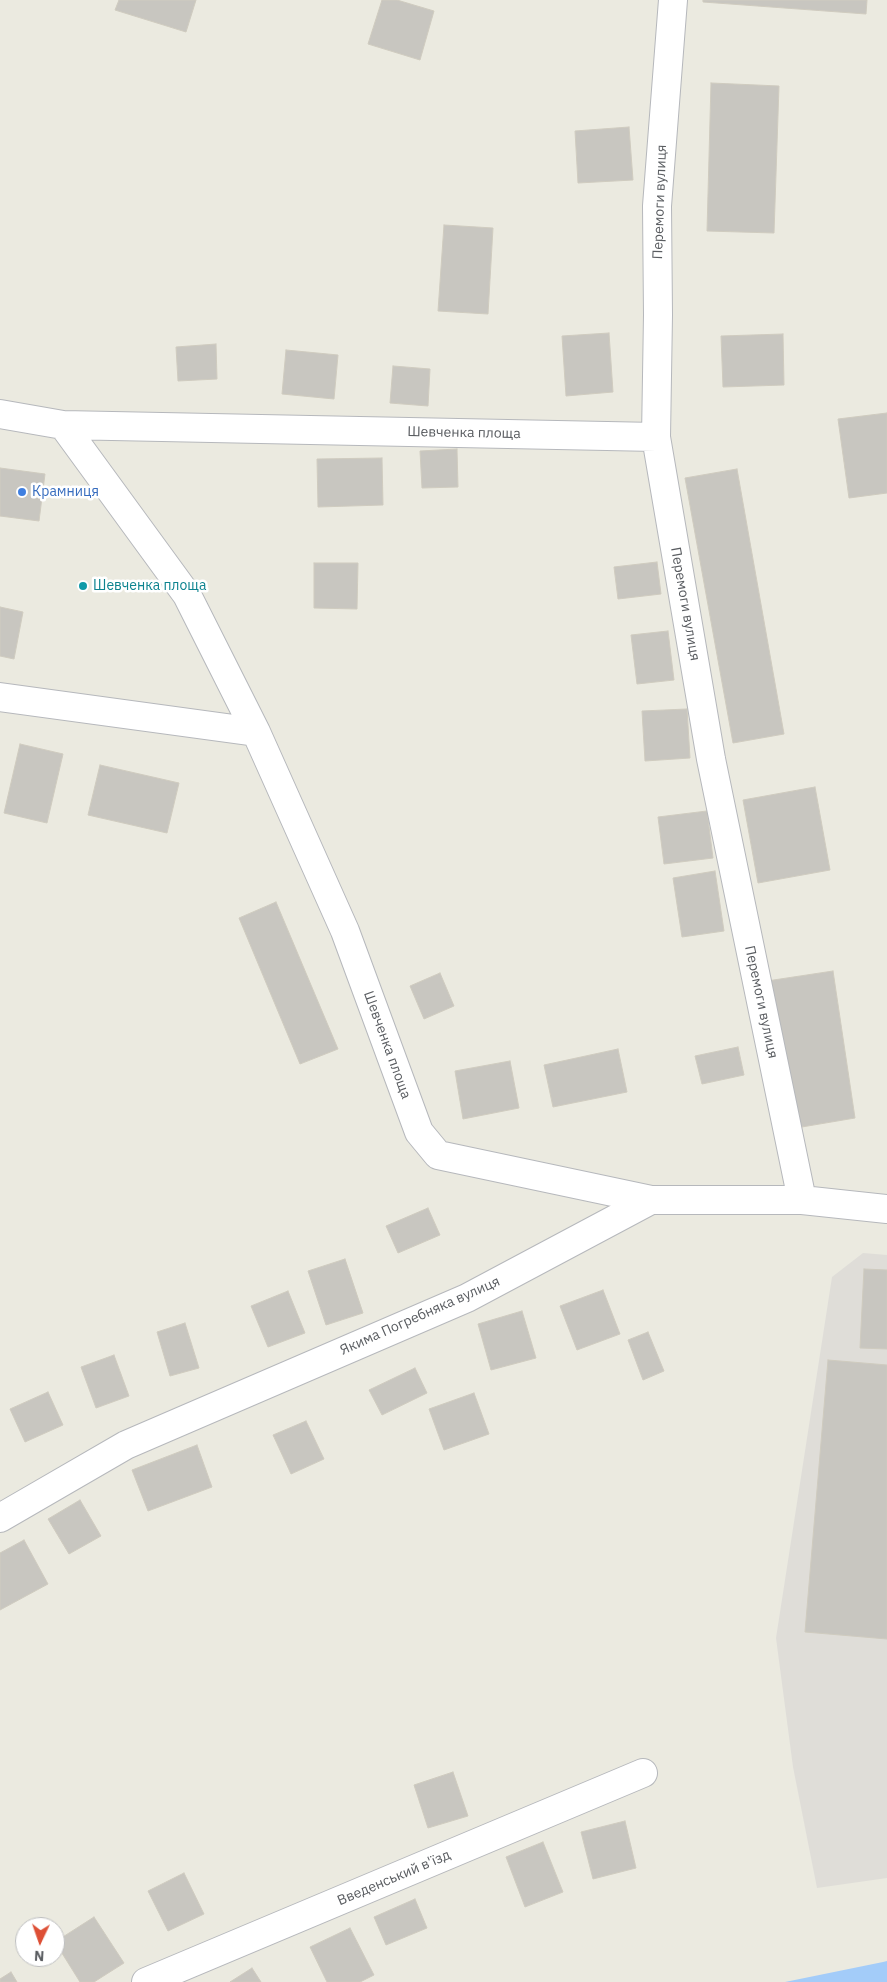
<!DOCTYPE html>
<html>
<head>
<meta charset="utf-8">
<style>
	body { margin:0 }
	#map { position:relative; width:887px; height:1982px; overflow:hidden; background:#ebeae0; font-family:"IBM Plex Sans",sans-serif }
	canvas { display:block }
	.north { position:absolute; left:15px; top:1917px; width:50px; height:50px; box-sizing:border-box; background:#fff; border:1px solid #bdbebf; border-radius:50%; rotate:183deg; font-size:14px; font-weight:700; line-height:20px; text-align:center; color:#595c60 }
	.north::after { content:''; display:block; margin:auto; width:18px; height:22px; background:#dd4f35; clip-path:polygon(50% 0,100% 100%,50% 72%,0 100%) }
</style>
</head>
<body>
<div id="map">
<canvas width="887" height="1982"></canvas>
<div class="north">N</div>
</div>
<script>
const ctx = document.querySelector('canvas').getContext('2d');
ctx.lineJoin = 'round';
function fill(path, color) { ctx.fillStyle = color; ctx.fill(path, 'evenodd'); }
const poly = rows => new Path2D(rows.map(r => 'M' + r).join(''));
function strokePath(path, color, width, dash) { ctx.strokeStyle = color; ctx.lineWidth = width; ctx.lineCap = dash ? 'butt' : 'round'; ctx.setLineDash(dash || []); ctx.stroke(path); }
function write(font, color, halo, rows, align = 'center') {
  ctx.font = font + ' "IBM Plex Sans",sans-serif'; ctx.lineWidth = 5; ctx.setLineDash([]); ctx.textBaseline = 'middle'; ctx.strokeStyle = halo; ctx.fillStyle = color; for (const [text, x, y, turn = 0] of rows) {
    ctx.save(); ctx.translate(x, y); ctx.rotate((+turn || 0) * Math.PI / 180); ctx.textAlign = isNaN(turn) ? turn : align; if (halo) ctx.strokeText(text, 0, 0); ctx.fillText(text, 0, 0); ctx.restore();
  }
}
fill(poly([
	[863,1253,887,1255,887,1878,817,1888,793,1767,776,1638,832,1277]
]), '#dfddd8');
fill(poly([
	[887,1961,887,1982,785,1982,883,1962]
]), '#a3ccf9');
const building = poly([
	[119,0,196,0,186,32,115,10,119,0],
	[382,0,397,0,434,11,420,60,368,44,382,0],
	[703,0,867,0,866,14,703,2,703,0],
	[711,83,779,86,774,233,707,231,711,83],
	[629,127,633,180,578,183,575,131,629,127],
	[444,225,493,228,488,314,438,311,444,225],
	[609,333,613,392,566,396,562,336,609,333],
	[783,334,784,385,723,387,721,336,783,334],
	[216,344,217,379,178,381,176,347,216,344],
	[286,350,338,355,334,399,282,394,286,350],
	[393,366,430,369,428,406,390,403,393,366],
	[887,413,887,493,849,498,838,419,887,413],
	[457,449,458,487,422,488,420,451,457,449],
	[382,458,383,505,318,507,317,459,382,458],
	[0,468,45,474,39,521,0,516,0,468],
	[737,469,784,734,733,743,685,478,737,469],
	[657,562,661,594,618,599,614,567,657,562],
	[314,563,358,563,357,609,314,608,314,563],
	[0,607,23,612,14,659,0,656,0,607],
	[668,631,674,680,637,684,631,635,668,631],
	[687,709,690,758,645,761,642,711,687,709],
	[20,744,63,754,47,823,4,813,20,744],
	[100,765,179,783,167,833,88,815,100,765],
	[815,787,830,870,758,883,743,800,815,787],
	[707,811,713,858,664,864,658,817,707,811],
	[715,871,724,931,682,937,673,878,715,871],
	[276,902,338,1049,300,1064,239,918,276,902],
	[833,971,855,1118,790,1129,767,981,833,971],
	[440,973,454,1006,424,1019,410,986,440,973],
	[738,1047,744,1075,702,1084,695,1056,738,1047],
	[618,1049,627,1092,553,1107,544,1065,618,1049],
	[510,1061,519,1108,463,1119,455,1071,510,1061],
	[428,1208,440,1235,398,1253,386,1226,428,1208],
	[345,1259,363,1313,326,1325,308,1271,345,1259],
	[864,1269,887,1270,887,1349,860,1348,864,1269],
	[603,1290,620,1334,577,1350,560,1306,603,1290],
	[288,1291,305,1333,268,1347,251,1306,288,1291],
	[522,1311,536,1358,491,1370,478,1324,522,1311],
	[185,1323,199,1368,170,1376,157,1332,185,1323],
	[648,1332,664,1371,643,1380,628,1340,648,1332],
	[114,1355,129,1396,96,1408,81,1367,114,1355],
	[828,1360,887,1365,887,1639,805,1632,828,1360],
	[415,1368,427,1393,382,1415,369,1390,415,1368],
	[48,1392,63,1425,25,1442,10,1409,48,1392],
	[474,1393,489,1434,444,1450,429,1409,474,1393],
	[306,1421,324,1459,291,1474,273,1435,306,1421],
	[197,1445,212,1487,148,1511,132,1470,197,1445],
	[80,1500,101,1536,69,1554,48,1519,80,1500],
	[24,1540,48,1584,0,1610,0,1553,24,1540],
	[453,1772,468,1816,428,1828,414,1785,453,1772],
	[625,1821,636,1868,593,1879,581,1832,625,1821],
	[543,1842,563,1892,525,1907,506,1857,543,1842],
	[184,1873,204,1914,168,1931,148,1891,184,1873],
	[415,1899,427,1928,386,1945,374,1917,415,1899],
	[94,1917,124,1963,94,1982,80,1982,55,1942,94,1917],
	[350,1928,374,1975,360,1982,327,1982,310,1947,350,1928],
	[252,1968,261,1982,230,1982,252,1968],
	[11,1972,17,1982,0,1982,0,1979,11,1972]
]);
fill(building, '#c8c6c0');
strokePath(building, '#cfcbbf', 1);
const minor = poly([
	[673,0,657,206,658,315,656,437,711,759,802,1200],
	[0,414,63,425,656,437],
	[63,425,187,595,256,732,345,931,419,1132,438,1155,651,1200],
	[0,697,256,732],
	[0,1518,126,1445,467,1298,651,1200,802,1200,887,1209],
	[146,1982,643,1773]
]);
strokePath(minor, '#b6b8bc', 30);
strokePath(minor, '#fff', 28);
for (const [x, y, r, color] of [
	[22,492,5,"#3f7fe0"],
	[83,586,5,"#0f9aa8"]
]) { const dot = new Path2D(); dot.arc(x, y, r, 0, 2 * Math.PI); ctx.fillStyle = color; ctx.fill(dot); strokePath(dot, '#fff', 2); }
write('14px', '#595c60', '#fff', [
	["Перемоги вулиця",660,202,-88],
	["Шевченка площа",464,433,1],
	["Перемоги вулиця",685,604,80],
	["Перемоги вулиця",761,1002,78],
	["Шевченка площа",387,1045,70],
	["Якима Погребняка вулиця",420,1316,-24],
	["Введенський в'їзд",394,1878,-23]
]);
write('14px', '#366cbe', '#fff', [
	["Крамниця",32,492]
], 'left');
write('14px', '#0d838f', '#fff', [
	["Шевченка площа",93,586]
], 'left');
</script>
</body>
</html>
